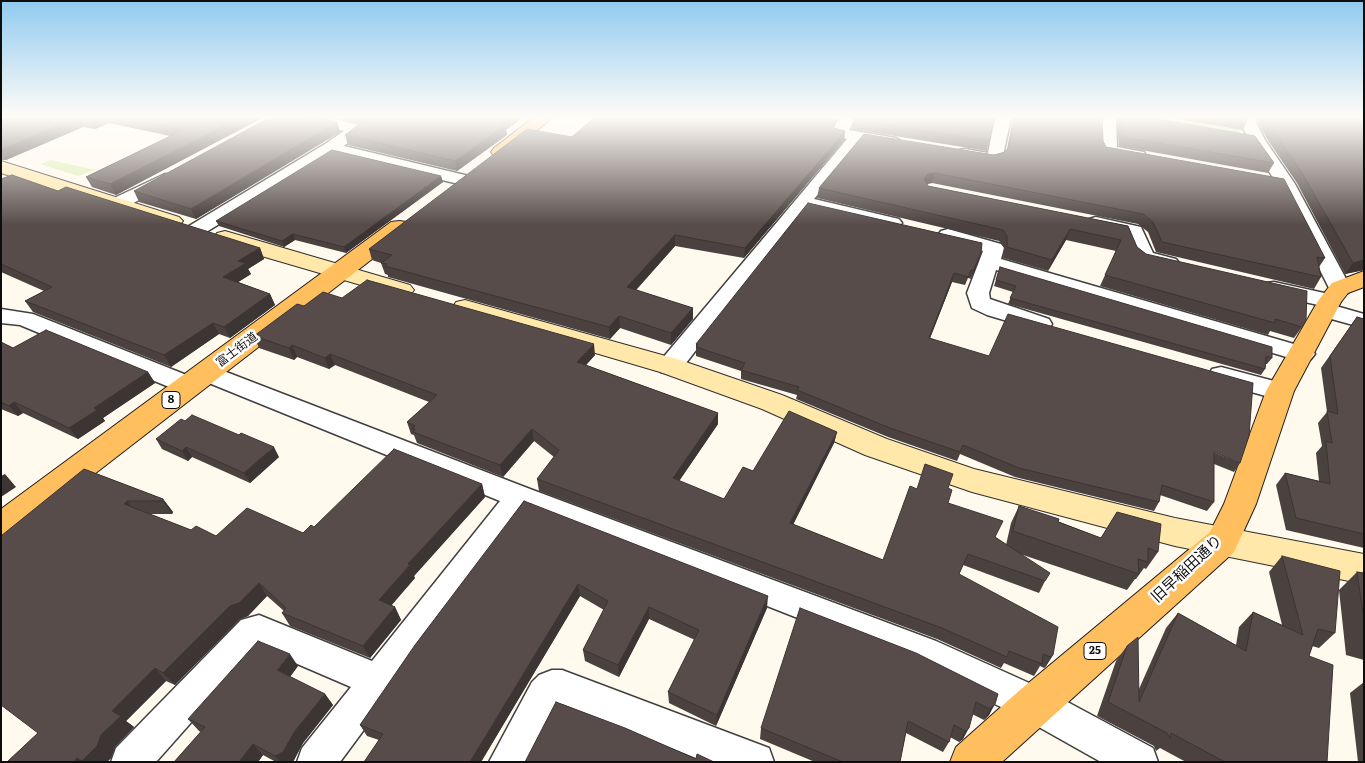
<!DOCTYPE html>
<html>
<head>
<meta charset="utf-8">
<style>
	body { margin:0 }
	#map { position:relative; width:1365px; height:763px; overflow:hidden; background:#fff9ee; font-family:Literata,serif }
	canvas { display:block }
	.frame { position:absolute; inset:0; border:2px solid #0d0d0d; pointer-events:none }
</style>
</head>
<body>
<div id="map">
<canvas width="1365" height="763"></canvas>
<div class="frame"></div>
</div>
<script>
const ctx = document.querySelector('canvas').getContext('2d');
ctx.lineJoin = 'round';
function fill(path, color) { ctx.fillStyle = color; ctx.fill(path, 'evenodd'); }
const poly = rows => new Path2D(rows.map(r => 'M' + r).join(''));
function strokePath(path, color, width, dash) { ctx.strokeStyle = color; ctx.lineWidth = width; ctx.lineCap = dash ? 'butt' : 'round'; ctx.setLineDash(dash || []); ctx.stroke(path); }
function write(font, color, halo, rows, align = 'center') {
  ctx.font = font + ' Literata,"Noto Sans JP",serif'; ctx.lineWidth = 5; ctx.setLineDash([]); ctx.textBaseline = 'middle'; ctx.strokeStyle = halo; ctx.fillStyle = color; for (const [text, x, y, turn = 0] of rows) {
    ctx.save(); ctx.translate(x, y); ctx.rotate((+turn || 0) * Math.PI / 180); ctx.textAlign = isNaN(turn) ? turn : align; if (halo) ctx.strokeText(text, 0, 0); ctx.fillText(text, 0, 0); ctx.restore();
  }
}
fill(poly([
	[51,160,96,170,78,176,40,164]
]), '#dbeeb3');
fill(poly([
	[1146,118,1237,118,1240,135]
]), '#c1e091');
const street = poly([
	[304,118,332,118,362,126,364,129,362,132,344,146,469,176,472,180,469,184,463,185,333,154,203,234,189,234,186,230,189,226,325,144,344,131,307,121,304,118],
	[839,118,855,118,849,130,896,138,904,143,896,148,862,142,814,199,899,219,902,223,899,227,892,229,806,209,679,372,670,374,661,372,658,366,661,360,847,139,833,136,831,133,839,118],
	[995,118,1011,118,1002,160,991,163,959,158,957,154,959,150,965,149,988,153,995,118],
	[1100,118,1116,118,1117,147,1144,152,1146,156,1144,160,1138,161,1103,155,1101,151,1100,118],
	[1238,118,1254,118,1265,140,1295,184,1351,288,1348,293,1340,294,1332,293,1329,288,1277,184,1249,140,1238,118],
	[165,174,171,175,174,179,171,183,126,207,112,207,110,203,112,199,165,174],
	[1096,217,1141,227,1153,253,1176,259,1179,263,1176,267,1169,269,1137,261,1126,235,1089,227,1086,223,1089,219,1096,217],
	[948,229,1001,244,1004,248,1001,259,1311,349,1315,354,1311,359,1303,362,996,270,989,293,990,299,1049,319,1052,324,1049,329,1041,331,987,315,972,308,967,293,983,251,941,239,938,235,941,231,948,229],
	[1274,282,1338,296,1341,301,1336,306,1364,314,1364,328,1317,315,1314,310,1318,305,1266,293,1263,288,1266,283,1274,282],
	[1,309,33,314,199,380,203,386,199,392,190,394,181,392,20,325,1,323,1,309],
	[208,365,530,489,936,641,1047,691,1153,748,1158,762,1101,762,1021,717,912,663,526,511,340,762,297,762,302,748,351,687,258,647,156,762,111,762,116,748,241,620,259,615,372,661,500,501,199,379,196,373,199,367,208,365],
	[1221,367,1289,385,1293,391,1289,397,1280,400,1212,381,1209,375,1212,369,1221,367],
	[552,670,562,670,769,748,774,762,706,762,562,704,558,708,529,762,489,762,532,682,539,675,552,670]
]);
const secondary = poly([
	[1,161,179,217,183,221,179,225,172,227,165,225,1,173,1,161],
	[225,231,410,285,414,290,410,295,402,297,217,243,214,238,217,233,225,231],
	[465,300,680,360,782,395,887,439,974,469,1175,518,1364,554,1364,584,1175,546,972,492,865,455,762,409,660,372,456,312,453,307,456,302,465,300]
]);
const primary = poly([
	[533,118,552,118,506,156,494,156,491,152,494,148,533,118],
	[399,221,407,222,410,227,407,232,13,537,1,540,1,509,391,222,399,221],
	[1364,271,1364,287,1348,293,1341,302,1294,391,1256,504,1234,552,1002,762,950,762,956,747,1020,690,1210,532,1224,504,1266,391,1318,301,1332,283,1364,271]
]);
strokePath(street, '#404040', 3);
strokePath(secondary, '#2f2f2f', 2);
strokePath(primary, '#1e1e1e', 2);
fill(street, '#fff');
fill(secondary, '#ffe8a9');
fill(primary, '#ffbf5e');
fill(poly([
	[1,118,262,118,116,195,92,187,86,177,170,136,109,123,95,129,83,127,6,160,1,160],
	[340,118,522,118,506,130,507,135,457,171,348,145,345,135,360,124],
	[594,118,837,118,833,127,834,128,845,131,844,140,744,258,675,246,636,290,693,308,693,319,671,345,620,328,610,339,388,277,388,275,385,274,381,263,372,260,369,249,572,137],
	[854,118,989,141,987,151,852,129],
	[1013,118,1102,118,1103,141,1106,147,1325,258,1319,267,1321,277,1314,289,1156,252,1148,232,1138,224,932,183,927,184,928,186,1128,226,1137,247,1146,254,1302,327,1294,338,1270,331,1268,335,1100,286,1116,251,1066,240,1048,271,1003,258,1004,247,999,241,817,198,819,188,994,155,1005,152,1007,149],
	[1116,118,1152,118,1274,163,1268,173,1119,146],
	[1172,118,1246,118,1247,121,1243,130],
	[1256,118,1364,118,1364,270,1345,274,1297,183,1267,139],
	[337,122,340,132,196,219,139,202,134,191],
	[441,176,443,182,346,253,295,240,284,247,219,226,216,221],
	[1,179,58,191,260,248,264,259,248,269,251,274,238,282,270,294,275,305,230,338,219,334,171,367,33,312,25,301,44,291,1,272],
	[981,253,971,279,968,278,965,285,952,282,930,338,1240,463,1234,472,1214,464,1214,502,1207,511,1160,495,1159,502,1154,511,1015,477,960,454,957,461,888,437,796,399,797,395,741,379,741,371,696,356,696,344],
	[1000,267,1272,358,1267,364,1266,364,1265,369,1261,375,1008,304,1013,292,994,286],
	[342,298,595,355,586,365,718,413,718,424,679,481,724,499,753,471,837,432,834,443,793,524,883,560,917,489,948,488,948,503,995,537,1006,545,1011,523,1019,506,1101,538,1117,512,1158,552,1146,569,1144,568,1136,579,1135,579,1127,590,1020,554,1045,581,1039,593,963,565,959,574,1053,655,1046,666,1044,668,1040,666,1034,676,1004,663,1001,668,937,639,539,491,537,479,554,457,534,441,503,477,417,443,414,435,411,434,407,422,429,402,335,365,329,369,297,357,294,360,259,348,254,336,304,306],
	[1357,317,1364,319,1364,548,1286,530,1276,485,1285,473,1319,481,1316,453,1322,446,1318,423,1327,412,1321,368],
	[1,342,13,348,148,372,155,383,103,418,105,421,78,439,23,413,18,416,1,409],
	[156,439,279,457,250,483,192,457,188,461,162,449],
	[84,469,163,499,173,512,172,514,150,514,191,530,216,536,303,533,314,527,482,484,485,497,414,576,415,578,391,605,395,607,401,620,370,658,290,626,282,613,284,611,267,596,248,616,240,619,175,685,166,681,126,721,134,727,115,747,111,758,107,762,7,762,38,733],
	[524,501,767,608,716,726,669,703,668,692,695,640,649,619,619,677,585,661,583,650,604,610,580,596,481,762,364,762,379,740,367,736,360,725],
	[1282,556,1335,633,1319,648,1312,646,1309,656,1327,762,1186,762,1160,748,1156,751,1154,746,1097,716,1116,661,1127,646,1139,689,1166,628,1178,613,1236,645,1239,627,1253,612,1282,625,1269,572],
	[1357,572,1364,573,1364,660,1346,655,1339,590],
	[298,666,290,677,325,694,333,705,303,743,293,762,276,762,263,755,258,762,174,762,201,732,199,731,188,719],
	[1364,682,1364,762,1358,762,1350,693],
	[998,694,989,715,984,720,972,714,963,739,959,742,950,737,949,742,943,752,906,733,900,762,815,762,760,739,761,728]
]), '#4b413f');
fill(poly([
	[75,118,78,118,83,127,6,160,1,153,1,150],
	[93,118,107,118,109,123,95,129,90,120],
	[240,118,262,118,116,195,110,184],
	[507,118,522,118,506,130,507,135,457,171,455,161,498,124],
	[834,118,837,118,829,134,831,124],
	[337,122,340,132,196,219,191,209],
	[845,131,844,140,744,258,745,248],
	[935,173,932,183,926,184,924,179,928,174],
	[441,176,443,182,346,253,344,247],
	[1070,229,1066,240,1048,271,1052,260],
	[293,234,295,240,284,247,282,241],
	[675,235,675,246,628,299,627,287],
	[260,248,264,259,248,269,251,274,229,288,223,277,238,261],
	[981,253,978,262,971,279,973,271],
	[1364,260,1364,270,1345,274,1353,263],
	[954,273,952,282,927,346,929,338],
	[270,294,275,305,230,338,224,327],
	[693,308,693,319,671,345,671,333],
	[619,316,620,328,610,339,609,327],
	[213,323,219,334,171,367,164,355],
	[594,344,595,355,578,374,577,362],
	[292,345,297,357,294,360,289,348],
	[330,354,335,365,329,369,325,358],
	[148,372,155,383,103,418,105,421,78,439,69,428,94,408],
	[14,402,23,413,18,416,9,406],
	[718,413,718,424,673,490,673,478],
	[532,429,534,441,503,477,500,465],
	[837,432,834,443,788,535,790,523],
	[186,447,192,457,188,461,182,451],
	[274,447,279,457,250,483,244,473],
	[5,474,16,487,1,497,1,476],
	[482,484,485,497,414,576,415,578,385,613,379,600,408,564],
	[163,499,173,512,172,514,163,501],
	[127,501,137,514,124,504],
	[259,583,267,596,248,616,240,619,175,685,163,673,230,606],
	[578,584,580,596,481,762,470,762],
	[768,596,767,608,716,726,717,715],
	[395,607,401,620,370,658,363,646],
	[649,607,649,619,619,677,618,665],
	[290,654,298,666,286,682,277,670],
	[1053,655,1046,666,1044,668,1051,657],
	[155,668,166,681,126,721,134,727,115,747,111,758,107,762,82,762,82,761,112,711],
	[325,694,333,705,303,743,293,762,281,762,275,756],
	[995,704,989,715,984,720,990,709],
	[969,728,963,739,959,742,965,731],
	[253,744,263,755,258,762,239,762],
	[77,758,82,762,74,762]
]), '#3d3533');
const building = poly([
	[1,118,75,118,1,150,1,118],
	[127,118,240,118,110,184,86,177,183,130,127,118],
	[269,118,322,118,337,122,191,209,134,191,269,118],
	[363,118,507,118,498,124,505,125,455,161,345,135,361,123,363,118],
	[594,118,834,118,831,124,834,128,845,131,745,248,675,235,627,287,693,308,671,333,619,316,609,327,385,266,387,264,381,263,392,255,369,249,527,129,572,137,594,118],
	[854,118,994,118,989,141,853,119,854,118],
	[1014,118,1102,118,1103,141,1106,147,1284,179,1325,258,1317,257,1321,277,1162,242,1153,222,1143,214,935,173,928,174,924,179,928,186,1128,226,1137,247,1146,254,1307,291,1306,319,1302,327,1275,319,1275,323,1105,275,1121,240,1070,229,1052,260,1007,247,1007,236,1003,230,819,188,864,134,994,155,1005,152,1009,147,1014,118],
	[1121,118,1152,118,1255,136,1274,163,1123,137,1121,118],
	[1231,118,1246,118,1247,121,1231,118],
	[1266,118,1364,118,1364,260,1353,263,1302,173,1272,129,1266,118],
	[332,150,441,176,344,247,293,234,282,241,216,221,332,150],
	[12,175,58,191,66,187,260,248,238,261,246,263,223,277,270,294,224,327,213,323,164,355,25,301,52,287,1,264,1,179,12,175],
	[808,203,982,243,981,253,973,271,971,270,968,277,954,273,929,338,989,356,1008,314,1253,383,1249,436,1240,463,1214,452,1214,502,1162,485,1159,502,1019,468,963,445,960,452,890,428,797,390,799,387,741,370,745,363,696,347,698,345,696,344,808,203],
	[1000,267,1272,347,1272,358,1266,356,1265,369,1010,298,1016,286,996,280,1000,267],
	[367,280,594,344,577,362,718,413,673,478,724,499,743,467,753,471,789,411,837,432,790,523,883,560,910,486,917,489,925,464,953,474,948,488,952,490,948,503,1003,521,995,537,1050,573,1045,581,968,554,959,574,1058,627,1053,655,1051,657,1043,654,1042,664,1009,651,1007,657,942,628,537,479,559,450,532,429,500,465,413,432,415,429,412,428,415,426,407,422,437,395,330,354,325,358,292,345,289,348,254,336,297,304,304,306,323,292,342,298,367,280],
	[1357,317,1364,319,1364,534,1296,518,1285,473,1330,484,1326,441,1332,443,1327,411,1338,414,1330,356,1357,317],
	[46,330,148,372,94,408,97,410,69,428,14,402,9,406,1,402,1,342,13,348,46,330],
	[192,415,239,435,241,433,274,447,244,473,186,447,182,451,156,439,181,419,185,421,192,415],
	[394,449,482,484,408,564,410,565,379,600,395,607,363,646,282,613,286,608,259,583,239,603,230,606,163,673,155,668,112,711,121,716,101,735,97,746,82,761,77,758,74,762,7,762,38,733,1,705,1,536,84,469,163,499,163,501,127,501,124,504,191,530,196,526,216,536,247,508,303,533,311,525,314,527,394,449],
	[524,501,768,596,717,715,668,692,699,630,649,607,618,665,583,650,608,601,578,584,470,762,364,762,383,734,360,725,415,645,524,501],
	[1019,506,1059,519,1058,522,1101,538,1117,512,1161,524,1158,552,1148,548,1148,562,1138,559,1139,574,1013,531,1019,506],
	[1282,556,1340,571,1335,633,1318,629,1309,656,1333,665,1327,762,1225,762,1171,733,1170,738,1167,733,1108,702,1127,646,1138,637,1139,702,1178,613,1246,651,1253,612,1303,635,1282,556],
	[1357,572,1364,573,1364,619,1357,572],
	[800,608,916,653,998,694,995,704,990,709,976,702,969,728,965,731,954,725,949,742,908,721,900,762,843,762,761,728,800,608],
	[258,641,290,654,277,670,325,694,295,731,283,752,275,756,253,744,239,762,174,762,205,727,188,719,258,641],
	[556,702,625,728,696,759,697,754,714,762,525,762,556,702]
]);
fill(building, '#574c49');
strokePath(building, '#3d3533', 1);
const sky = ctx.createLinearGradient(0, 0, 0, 225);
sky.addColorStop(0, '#90caf0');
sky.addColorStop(0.52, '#fffcf7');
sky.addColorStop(1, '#fffcf700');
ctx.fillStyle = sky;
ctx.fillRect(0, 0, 1365, 225);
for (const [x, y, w] of [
	[171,400,18],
	[1095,651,22]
]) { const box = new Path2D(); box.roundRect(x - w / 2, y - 8.5, w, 17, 4); ctx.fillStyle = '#fff'; ctx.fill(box); strokePath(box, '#0d0d0d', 1); }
write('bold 11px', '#0d0d0d', null, [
	["8",171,400],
	["25",1095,651]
]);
write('12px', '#0d0d0d', '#fff', [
	["富士街道",237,350,-37]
]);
write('15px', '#0d0d0d', '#fff', [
	["旧早稲田通り",1187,569,-43]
]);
</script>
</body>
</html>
